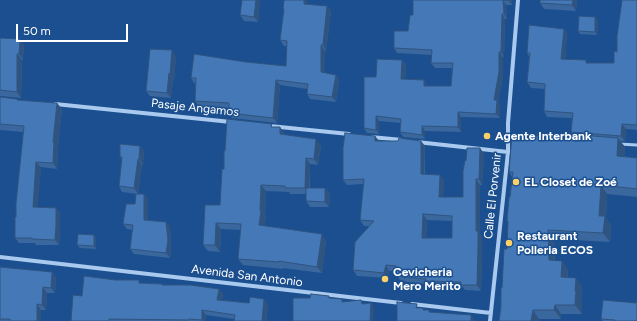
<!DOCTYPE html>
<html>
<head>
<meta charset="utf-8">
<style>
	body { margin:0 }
	#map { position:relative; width:637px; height:321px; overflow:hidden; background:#1b4f8f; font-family:Figtree,sans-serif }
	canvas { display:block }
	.scale { position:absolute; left:16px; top:24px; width:112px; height:18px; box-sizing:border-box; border:2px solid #fff; border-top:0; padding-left:5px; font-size:12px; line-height:14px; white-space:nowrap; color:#fff; -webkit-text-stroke:3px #1b4f8f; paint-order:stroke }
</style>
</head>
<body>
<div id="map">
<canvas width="637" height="321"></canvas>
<div class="scale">50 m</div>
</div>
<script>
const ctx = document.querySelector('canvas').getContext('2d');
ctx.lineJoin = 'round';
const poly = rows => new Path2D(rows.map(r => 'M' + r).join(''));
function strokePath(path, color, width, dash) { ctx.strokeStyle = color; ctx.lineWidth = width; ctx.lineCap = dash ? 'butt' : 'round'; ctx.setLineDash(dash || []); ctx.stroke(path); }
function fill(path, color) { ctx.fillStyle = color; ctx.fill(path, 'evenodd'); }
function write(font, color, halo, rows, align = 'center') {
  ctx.font = font + ' Figtree,sans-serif'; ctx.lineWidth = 3; ctx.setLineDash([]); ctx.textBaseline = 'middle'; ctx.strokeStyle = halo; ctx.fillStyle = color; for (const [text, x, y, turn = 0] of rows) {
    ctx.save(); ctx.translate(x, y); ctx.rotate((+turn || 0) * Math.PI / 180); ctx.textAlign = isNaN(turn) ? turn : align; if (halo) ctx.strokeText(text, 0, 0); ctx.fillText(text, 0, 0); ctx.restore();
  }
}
strokePath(poly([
	[619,144,637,145]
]), '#a9c9ee', 3);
strokePath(poly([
	[55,104,231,122],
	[270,126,349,134],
	[371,137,402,140],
	[417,142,508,152],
	[0,257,401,303],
	[412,304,491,313],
	[490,321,508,152,508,123,518,0]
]), '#a9c9ee', 4);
fill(poly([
	[260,0,258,22,244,21,240,15],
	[413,0,512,0,512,5,506,5,507,19,505,19,504,57,503,57,503,77,498,102,500,104,500,118,461,117,461,132,425,131,425,139,403,137,400,132,401,123,379,121,379,134,367,133,364,128,376,77,402,60,406,65,405,79,424,80,427,86,451,86,452,68,435,68,431,63,432,55,397,53,394,48,408,31,413,15],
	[540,0,577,0,576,11,544,9,540,3],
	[637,0,637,130,626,129,625,141,620,141,625,147,624,156,637,158,637,197,607,194,606,218,611,225,610,242,554,239,555,261,562,261,568,270,568,278,576,278,582,287,581,299,582,300,582,314,561,314,561,319,539,319,539,321,499,321,502,288,507,249,508,222,507,221,512,177,509,172,568,138,573,134,571,132,572,118,547,117,544,111,545,89,531,88,527,82,529,57,527,53,564,29,567,34,565,59,588,63,614,63,617,52],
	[308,3,308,4,327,6,331,11,326,51,325,51,324,73,336,75,339,80,336,102,310,99,307,94,307,89,280,85,277,123,232,118,229,113,229,108,199,106,195,101,195,83,194,83,191,78,246,62,286,66,287,46,284,46,280,40,284,10,283,9],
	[598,20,597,35,580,34,578,31],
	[0,38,24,45,23,60,22,60,21,98,0,96],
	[176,56,174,80,173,79,171,98,150,96,146,91],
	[0,97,17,99,18,100,62,109,58,147,58,148,57,169,41,167,37,207,56,208,60,213,60,231,59,245,36,245,35,243,19,243,15,238,23,132,0,130],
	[274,127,285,134,285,135,321,145,318,165,310,164,310,188,325,188,330,194,329,207,310,207,306,201,306,194,290,194,289,192,266,191,265,216,266,217,264,226,326,241,322,273,283,268,283,269,243,265,238,259,241,230,221,229,220,252,208,251,203,245,220,205,224,169,225,151],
	[375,136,378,141,425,146,425,174,444,180,443,197,463,197,466,161,480,148,484,154,482,185,480,185,480,234,482,236,482,252,481,291,465,290,463,287,430,286,428,284,407,282,405,281,400,280,396,275,396,271,389,271,388,278,357,276,353,270,369,226,364,226,360,220,364,184,347,185,343,180],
	[427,220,452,221,452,238,426,238],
	[140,146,144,151,143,165,142,165,138,194,122,192,119,186,122,160,120,157],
	[148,199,148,220,166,222,170,227,171,245,170,258,134,254,130,249,132,230,127,229,123,224,135,204],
	[94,235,96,238,96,249,80,248,77,245],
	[0,267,52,272,56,278,55,293,47,293,46,310,41,310,41,321,0,321],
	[141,283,162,284,162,285,219,289,223,294,222,300,249,303,268,304,266,321,234,321,234,319,206,315,206,321,71,321,82,296],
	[636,303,637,321,603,321,601,319]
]), '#3a679d');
fill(poly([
	[256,0,260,0,258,22,254,17],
	[304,0,306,0,308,3,308,9,304,4],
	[503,0,506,5,507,19,504,14],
	[508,0,512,0,512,5],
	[573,0,577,0,576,11,572,5],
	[327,6,331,11,326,51,323,45],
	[502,14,505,19,504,57,501,52],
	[595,17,598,20,597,35,595,32],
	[564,29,567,34,565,64,561,59],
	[20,39,24,45,23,60,19,54],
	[321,45,325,51,324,78,321,72],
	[172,50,176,56,174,80,170,74],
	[499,52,503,57,503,77,498,102,500,104,500,118,496,114,494,100],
	[17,54,22,60,21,98,17,92],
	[402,60,406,65,405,84,401,79],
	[169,73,173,79,171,98,167,93],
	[336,75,339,80,336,102,332,97],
	[276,80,280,85,277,123,273,118],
	[424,80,427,85,427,90,424,86],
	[57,103,62,109,58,147,58,148,57,169,53,163,53,142],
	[458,112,461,117,461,132,458,127],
	[376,116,379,121,379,134,376,130],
	[622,124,626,129,625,141,621,136],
	[422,126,425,131,425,139,422,135],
	[280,127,285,134,284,140,280,134],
	[375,136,379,141,375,141],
	[618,138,625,147,623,165,617,156],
	[316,139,321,145,318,165,314,159],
	[421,141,425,146,424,179,421,174],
	[140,146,144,151,143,165,139,159],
	[480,148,484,154,482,185,479,179],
	[306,158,310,164,309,195,305,188],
	[138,159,142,165,138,194,134,188],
	[36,162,41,167,37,213,33,207],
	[440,175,444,180,443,203,439,197],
	[476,179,480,185,480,234,482,236,482,252,481,291,477,285],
	[261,185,266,191,265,216,266,217,263,232,259,225,260,211],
	[601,185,607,194,606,218,611,225,610,242,603,233,599,216],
	[325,188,330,194,329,207,325,202],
	[144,194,148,199,148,225,144,220],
	[56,208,60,213,60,231,59,245,55,240],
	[423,214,427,220,426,243,422,238],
	[166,222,170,227,171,245,170,258,166,253],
	[216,223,221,229,220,252,215,245],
	[548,230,554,239,555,269,549,260],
	[322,234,326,241,322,273,317,267],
	[94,235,96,238,96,249,94,246],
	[562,261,568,270,567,286,561,277],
	[386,265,389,271,388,278,384,273],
	[52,272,56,278,55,293,51,288],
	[576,278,582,287,581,299,582,300,582,314,575,305,575,291],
	[43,287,47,293,46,310,42,305],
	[219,289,223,294,221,305,217,300],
	[264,299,268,304,266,321,262,321],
	[371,303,374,308,373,321,370,321],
	[37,304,41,310,41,321,37,321],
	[555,305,561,314,561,319,554,310],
	[202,310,206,315,206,321,203,321,202,320],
	[533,310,539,319,539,321,531,321],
	[471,315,475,321,471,321]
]), '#305480');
const building = poly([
	[242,0,256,0,254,17,240,15,242,0],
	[284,0,304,0,304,4,327,6,323,45,321,45,321,72,336,75,332,97,307,94,308,84,276,80,273,118,229,113,229,103,195,101,196,78,191,78,194,54,246,62,286,66,287,41,280,40,284,9,283,9,284,0],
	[413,0,508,0,503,0,504,14,502,14,501,52,499,52,499,72,494,100,497,100,496,114,458,112,458,127,422,126,422,135,400,132,401,119,376,116,376,130,364,128,364,77,376,77,377,59,402,60,401,79,424,80,424,86,451,86,453,63,431,63,432,50,394,48,394,31,408,31,410,15,413,15,413,0],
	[540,0,573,0,572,5,540,3,540,0],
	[622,0,637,0,637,125,622,124,621,136,571,132,573,113,544,111,545,84,527,82,530,53,527,53,529,25,564,29,561,59,586,60,586,63,614,63,614,51,617,52,617,36,622,0],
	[579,16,595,17,595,32,578,31,579,16],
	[0,38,20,39,19,54,17,54,17,92,0,90,0,38],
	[150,49,172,50,170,74,169,73,167,93,146,91,150,49],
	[0,97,17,99,17,100,57,103,53,142,54,142,53,163,36,162,33,207,56,208,56,225,55,240,32,239,32,238,15,238,15,217,16,217,16,203,24,126,0,124,0,97],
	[227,119,272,124,271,127,280,127,280,134,316,139,314,159,306,158,305,188,285,188,285,186,261,185,260,211,261,211,259,225,322,234,317,267,279,261,279,262,238,259,241,224,216,223,215,245,203,245,205,205,220,205,222,169,224,169,224,151,225,151,227,119],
	[345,133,375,136,375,141,398,141,399,138,421,141,421,174,440,175,439,197,463,197,463,171,465,160,466,161,467,148,480,148,479,179,476,179,476,231,478,231,478,246,477,285,461,285,461,282,426,281,426,279,403,277,403,276,396,275,396,266,386,265,384,273,353,270,355,242,374,221,360,220,364,179,343,180,343,148,345,133],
	[423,214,452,216,452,238,422,238,423,214],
	[512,134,568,138,568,134,618,138,617,156,637,158,637,189,601,185,599,216,605,216,603,233,548,230,549,260,562,261,561,277,576,278,575,291,576,291,575,305,555,305,554,310,533,310,531,321,499,321,501,308,501,288,502,288,504,249,507,249,508,221,507,221,509,197,510,197,513,172,509,172,512,134],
	[120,144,140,146,139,159,138,159,134,188,119,186,122,157,120,157,120,144],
	[306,188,325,188,325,202,306,201,306,188],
	[136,194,144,194,144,220,166,222,168,240,166,253,130,249,133,225,123,224,126,204,135,204,136,194],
	[78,234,94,235,94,246,77,245,78,234],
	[0,267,52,272,51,288,43,287,42,305,37,304,37,321,10,321,10,319,0,319,0,267],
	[84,276,116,280,139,280,139,283,162,284,162,285,190,285,219,289,217,300,249,303,250,297,264,299,262,321,234,321,235,315,202,310,202,320,189,319,189,320,109,319,109,321,71,321,73,295,82,296,84,276],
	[311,294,329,296,329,298,342,299,342,302,361,300,362,304,371,303,370,321,293,321,293,298,310,298,311,294],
	[603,300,636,303,636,302,637,302,637,321,615,321,615,320,601,319,603,300],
	[397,302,417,304,416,308,423,308,423,310,429,310,429,312,471,315,471,321,397,321,397,302]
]);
fill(building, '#4478b7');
strokePath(building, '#305480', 1);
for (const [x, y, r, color] of [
	[487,136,4,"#ffd166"],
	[516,182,4,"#ffd166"],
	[509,243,4,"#ffd166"],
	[385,279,4,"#ffd166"]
]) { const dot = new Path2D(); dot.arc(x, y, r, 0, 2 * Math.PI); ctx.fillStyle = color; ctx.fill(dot); strokePath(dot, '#1b4f8f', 1.5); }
write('12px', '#fff', '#1b4f8f', [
	["Pasaje Angamos",195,108,6],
	["Calle El Porvenir",493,196,-84],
	["Avenida San Antonio",247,276,7]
]);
write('bold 12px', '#fff', '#1b4f8f', [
	["Agente Interbank",495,136],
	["EL Closet de Zoé",524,182],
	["Restaurant",517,236],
	["Polleria ECOS",517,250],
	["Cevicheria",393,272],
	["Mero Merito",393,286]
], 'left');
</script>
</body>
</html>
